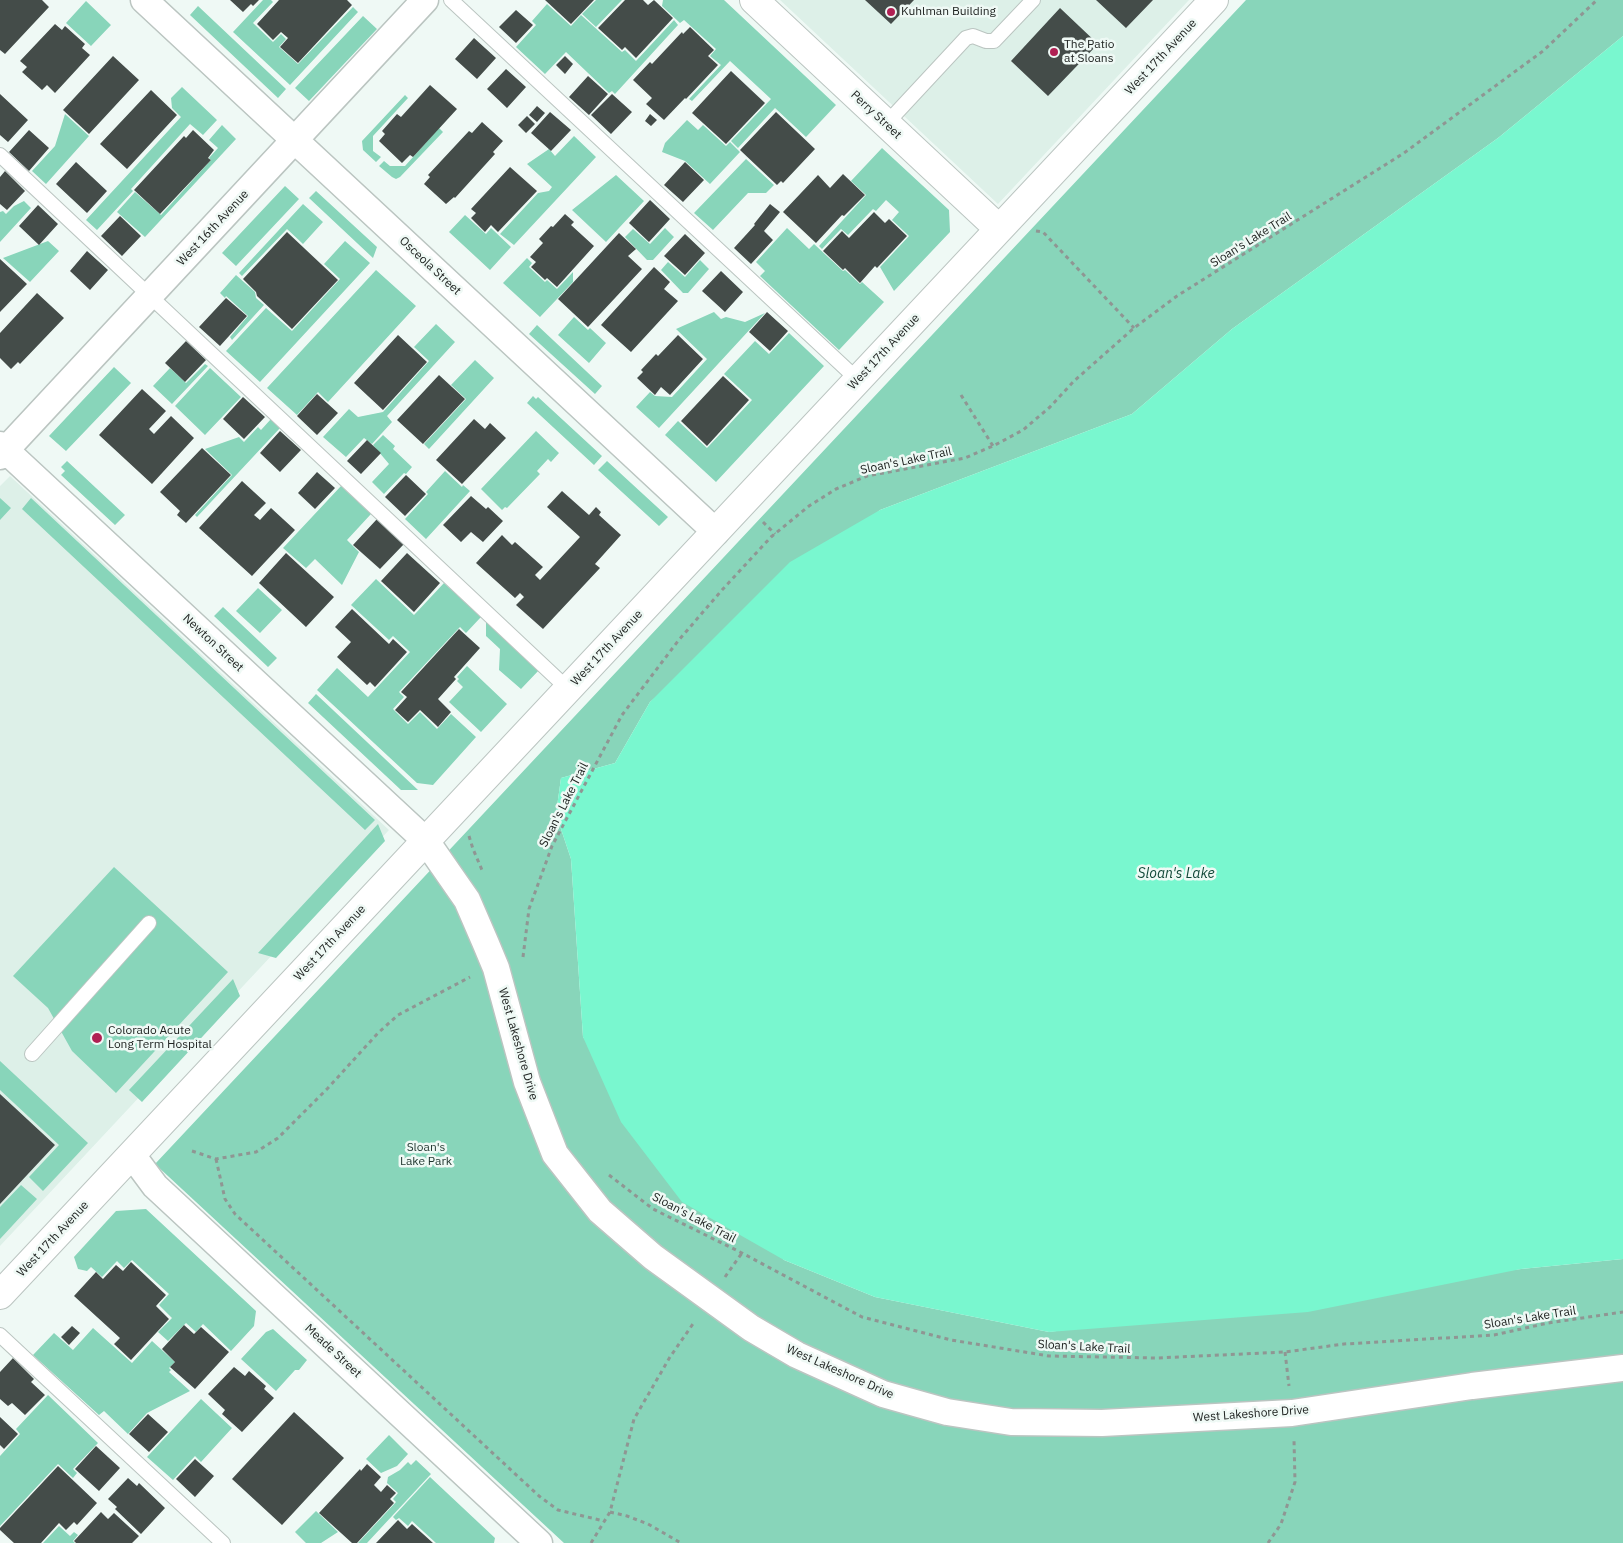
<!DOCTYPE html>
<html>
<head>
<meta charset="utf-8">
<style>
	body { margin:0 }
	canvas { display:block; background:#eff9f5 }
</style>
</head>
<body>
<canvas width="1623" height="1543"></canvas>
<script>
const ctx = document.querySelector('canvas').getContext('2d');
ctx.lineJoin = 'round';
function fill(path, color) { ctx.fillStyle = color; ctx.fill(path, 'evenodd'); }
const poly = rows => new Path2D(rows.map(r => 'M' + r).join(''));
function strokePath(path, color, width, dash) { ctx.strokeStyle = color; ctx.lineWidth = width; ctx.lineCap = dash ? 'butt' : 'round'; ctx.setLineDash(dash || []); ctx.stroke(path); }
function write(font, color, halo, rows, align = 'center') {
  ctx.font = font + ' "IBM Plex Sans",sans-serif'; ctx.lineWidth = 5; ctx.setLineDash([]); ctx.textBaseline = 'middle'; ctx.strokeStyle = halo; ctx.fillStyle = color; for (const [text, x, y, turn = 0] of rows) {
    ctx.save(); ctx.translate(x, y); ctx.rotate((+turn || 0) * Math.PI / 180); ctx.textAlign = isNaN(turn) ? turn : align; if (halo) ctx.strokeText(text, 0, 0); ctx.fillText(text, 0, 0); ctx.restore();
  }
}
fill(poly([
	[780,0,1189,0,998,204],
	[10,476,389,830,0,1246,0,486]
]), '#ddf0e8');
fill(poly([
	[263,0,271,0,273,2,253,23,273,42,281,34,286,39,279,47,298,64,353,7,358,12,290,85,233,32],
	[596,0,622,0,596,27,582,14],
	[663,0,724,0,836,105,806,137,775,108,738,148,731,141,771,99,730,61,692,101,689,99,721,65,710,56,716,49,684,20,680,23,662,6],
	[1246,0,1623,0,1623,36,1498,138,1232,329,1132,414,880,510,650,702,615,763,561,778,556,814,571,859,583,1037,784,1260,875,1297,1049,1332,1521,1269,1623,1259,1623,1543,564,1543,155,1164],
	[86,1,111,25,91,46,66,23],
	[547,4,571,26,581,15,622,52,625,50,636,61,674,20,678,25,615,94,612,91,609,93,566,52,545,74,516,47,536,25,532,21],
	[198,6,286,89,278,98,190,15],
	[363,16,377,29,309,101,295,88],
	[182,87,217,120,203,135,190,124,131,189,133,191,97,230,86,220,181,117,172,108,171,98],
	[405,95,408,98,373,136,373,151,381,157,376,162,363,150,362,141],
	[65,114,89,136,46,184,32,171,55,146],
	[687,120,698,130,703,125,726,146,730,142,740,152,710,184,685,161,662,152,665,143],
	[222,125,236,139,145,237,117,212,135,192,161,215,211,160,209,158,218,148,209,140],
	[439,128,443,132,400,177,396,179,392,177,379,166,384,161,390,166,405,166],
	[574,136,596,157,514,245,500,234,538,193,549,191,552,187,527,164,549,149,555,156],
	[882,148,949,210,950,232,894,291,880,267,909,236,892,220,899,212,886,200,876,211,873,209,848,235,841,229,822,249,819,246,866,195,851,181],
	[746,159,774,185,766,193,748,193,713,230,694,213],
	[616,175,644,201,606,242,572,210],
	[285,186,299,199,236,266,222,253],
	[316,191,377,247,373,258,309,198],
	[24,201,31,208,0,242,0,212,3,211,6,214,14,206],
	[303,204,323,222,303,244,287,229,242,276,239,273],
	[465,215,486,234,491,228,511,247,490,270,449,232],
	[665,228,674,237,653,260,647,260,625,237,633,229,650,244],
	[787,228,809,249,814,244,843,271,845,270,860,284,862,282,884,302,839,350,760,276,765,271,756,262],
	[48,241,59,251,30,282,3,258],
	[345,241,370,263,260,382,226,351,266,308,292,331,340,279,324,264],
	[527,258,532,263,529,267,545,282,547,280,557,289,573,272,573,282,540,317,503,283],
	[700,260,709,269,688,293,683,293,661,270,668,262,685,277],
	[376,270,416,306,328,402,318,392,297,415,267,388],
	[236,275,255,292,256,298,264,305,232,340,230,337,248,316,226,296,225,298,220,293],
	[714,312,721,319,726,317,745,322,765,313,659,428,636,407,650,392,655,396,672,397,707,359,676,329],
	[574,317,588,330,590,328,606,343,589,363,558,335],
	[436,324,455,342,387,416,392,422,372,444,364,438,346,457,323,437,349,409,358,417,383,412,429,361,414,347],
	[537,325,602,386,595,394,529,334],
	[789,333,824,366,716,482,665,435,678,421,707,448,752,400,724,374,755,341,769,354],
	[475,360,494,378,429,449,424,444,466,399,451,385],
	[205,364,208,366,172,404,153,386,170,368,186,383],
	[114,367,131,383,66,451,49,436],
	[210,368,241,397,205,435,175,406],
	[533,396,536,399,538,397,602,456,594,465,527,403],
	[271,419,280,428,197,517,195,515,232,475,205,449,239,437,244,442,258,427,261,430],
	[536,431,559,453,551,462,548,459,537,471,540,474,507,508,505,507,502,510,481,489],
	[383,435,395,446,393,449,412,467,406,474,404,473,384,494,372,482,389,464,373,445],
	[67,461,125,515,115,525,61,475,65,471,61,467],
	[607,461,668,517,659,526,598,470],
	[445,471,462,487,463,485,470,491,426,539,405,519,428,494,426,492],
	[341,486,371,514,347,540,359,552,342,585,315,559,306,568,283,548],
	[0,498,11,508,0,520],
	[31,498,375,820,365,830,22,509],
	[376,579,414,615,444,583,481,617,466,633,460,627,399,692,404,697,393,709,408,724,420,712,437,729,451,714,476,737,433,785,417,783,317,690,337,668,368,697,410,652,393,636,389,640,351,605],
	[258,588,282,610,260,633,236,611],
	[223,607,277,658,268,667,214,616],
	[486,620,540,669,521,689,499,670,500,649,486,636],
	[467,666,507,704,481,732,449,702,463,687,457,681,459,679,457,677],
	[316,694,418,790,401,790,308,703],
	[378,824,385,841,276,958,258,953],
	[114,867,228,972,116,1093,72,1051,48,1008,13,976],
	[233,979,240,996,142,1102,129,1090],
	[0,1061,88,1143,43,1191,29,1177,59,1145,0,1090],
	[21,1185,37,1199,0,1239,0,1207],
	[146,1209,256,1311,254,1326,231,1351,203,1324,196,1332,186,1323,168,1341,158,1332,172,1318,159,1305,169,1294,132,1260,124,1268,117,1261,102,1277,91,1267,87,1271,78,1269,74,1257,116,1211],
	[93,1328,132,1363,152,1341,175,1362,169,1368,171,1370,169,1372,190,1391,147,1413,128,1434,104,1411,99,1415,33,1355,54,1333,73,1350],
	[273,1329,307,1360,299,1370,295,1370,276,1391,241,1359,266,1332],
	[48,1395,98,1443,73,1469,77,1473,73,1478,58,1464,0,1526,0,1456,20,1434,16,1429],
	[201,1399,232,1428,201,1462,195,1456,173,1480,147,1457],
	[389,1435,408,1454,397,1466,381,1473,366,1459],
	[416,1460,431,1474,367,1543,358,1543,396,1502,393,1499,398,1493,387,1483,388,1477,400,1470,408,1462,411,1465],
	[430,1477,495,1538,494,1543,436,1543,412,1521,408,1526,399,1518,396,1520,393,1517],
	[316,1511,338,1532,321,1543,306,1543,295,1532],
	[59,1526,70,1536,74,1532,78,1535,73,1541,75,1543,43,1543]
]), '#88d5ba');
fill(poly([
	[1623,36,1623,1259,1521,1269,1308,1312,1049,1332,875,1297,784,1260,682,1202,621,1122,583,1037,571,859,556,814,561,778,615,763,650,702,790,562,880,510,1132,414,1232,329,1498,138]
]), '#79f7cf');
fill(poly([
	[0,0,42,0,49,7,5,54,0,50],
	[230,0,259,0,253,6,251,4,243,12],
	[279,0,347,0,352,5,298,63,280,47,288,38,281,32,273,40,257,24],
	[545,0,594,0,571,24],
	[625,0,643,0,648,5,654,0,673,18,636,58,625,47,622,50,598,28],
	[865,0,914,0,891,24],
	[1096,0,1153,0,1126,28],
	[1060,8,1098,44,1048,96,1011,61],
	[516,10,533,25,516,43,499,27],
	[55,24,62,30,65,26,85,44,82,48,90,55,55,93,47,85,42,90,22,72,27,67,20,61],
	[690,27,714,50,708,56,718,65,686,99,685,98,664,120,646,104,652,98,633,80,650,62,652,64,682,32,683,34],
	[474,38,496,58,477,79,455,59],
	[113,56,139,80,89,134,63,110],
	[565,56,573,64,565,74,556,65],
	[506,69,526,87,507,108,487,89],
	[731,71,765,103,726,144,692,113],
	[588,76,608,94,589,115,569,97],
	[430,85,457,109,413,157,410,155,402,163,379,141,385,134,382,131,397,114,401,117],
	[151,90,177,115,127,169,100,144],
	[0,94,28,120,8,142,0,135],
	[612,94,632,112,611,134,591,115],
	[537,106,545,113,537,122,529,115],
	[550,112,571,130,551,151,531,133],
	[776,112,815,149,783,183,781,181,777,185,740,150],
	[650,114,657,120,651,126,645,121],
	[527,116,535,124,526,133,518,125],
	[482,122,503,141,493,152,495,154,455,198,454,197,446,204,424,184,430,177,428,175,469,131,472,133],
	[29,130,49,148,29,171,9,152],
	[193,130,214,150,208,158,211,160,160,214,134,190,184,136,186,138],
	[76,162,107,191,87,213,56,184],
	[685,162,704,180,683,202,664,185],
	[510,167,537,191,498,232,491,225,485,232,471,218,476,213,471,209],
	[5,171,25,191,7,210,0,204,0,177],
	[843,174,865,195,844,216,842,215,816,243,783,212,818,175,830,188],
	[650,200,670,219,649,242,629,223],
	[770,204,780,212,764,231,773,240,751,264,734,248,755,225,754,224],
	[38,205,58,224,39,245,19,226],
	[874,212,885,223,889,219,907,236,877,268,875,266,860,283,845,268,843,270,823,251,842,231,849,238],
	[565,214,574,222,571,225,594,246,557,287,547,278,545,280,531,267,536,262,530,257,543,243,539,239,551,226,553,227],
	[120,216,141,236,122,256,101,236],
	[287,232,338,280,292,329,257,296,256,292,243,279],
	[619,233,636,249,628,256,642,269,588,327,558,299],
	[685,234,705,253,685,275,664,256],
	[87,251,108,270,90,290,70,271],
	[0,259,27,284,0,312],
	[654,267,670,282,664,289,678,301,631,352,601,325],
	[721,271,743,292,725,312,702,291],
	[37,293,64,318,20,364,18,362,11,369,0,358,0,333],
	[226,298,247,316,220,346,199,327],
	[767,312,788,331,770,351,749,332],
	[398,335,427,362,383,410,354,383],
	[678,335,703,359,670,395,661,387,655,395,637,378,643,372,641,370,656,354,658,356],
	[186,341,206,360,185,382,165,363],
	[439,375,465,399,423,444,397,420],
	[723,376,749,400,707,446,681,421],
	[142,389,166,411,149,429,154,434,171,416,194,438,152,484,99,435],
	[317,394,338,413,317,435,297,416],
	[243,397,265,417,244,439,223,419],
	[474,419,485,429,490,423,506,438,462,484,436,460],
	[280,431,301,450,280,472,260,453],
	[367,440,381,453,361,474,347,461],
	[202,448,231,475,186,523,177,515,180,511,160,492],
	[317,472,335,488,315,509,298,493],
	[406,475,426,494,405,516,385,497],
	[242,481,266,503,254,515,260,520,271,508,295,530,252,576,199,528],
	[562,491,589,515,596,507,601,512,599,515,621,535,595,564,600,568,543,629,516,605,524,597,520,593,515,598,476,563,502,535,512,545,515,542,543,567,535,575,540,580,580,537,547,507],
	[471,496,486,509,488,507,503,521,483,542,471,532,461,542,443,525],
	[377,519,404,544,380,569,353,545],
	[286,553,334,597,306,627,259,583],
	[407,553,440,583,414,612,381,581],
	[352,609,389,644,393,639,407,652,375,687,370,682,367,685,337,657,351,642,335,627],
	[459,629,480,648,454,677,456,679,438,699,451,712,438,727,420,710,408,722,395,710,407,697,401,692],
	[0,1094,55,1145,0,1204],
	[131,1262,166,1295,156,1306,169,1319,131,1360,114,1344,120,1338,74,1296,96,1272,103,1279,116,1265,123,1271],
	[184,1325,194,1334,201,1327,229,1352,195,1389,170,1367,175,1362,162,1349],
	[72,1326,80,1333,69,1345,61,1337],
	[13,1358,34,1379,31,1382,45,1395,25,1415,12,1403,8,1406,0,1399,0,1372],
	[234,1367,245,1376,249,1371,266,1386,264,1389,274,1398,242,1432,222,1414,225,1410,208,1394],
	[294,1412,344,1458,282,1525,232,1479],
	[148,1414,168,1432,149,1452,129,1434],
	[0,1417,18,1434,4,1449,0,1445],
	[96,1446,120,1468,99,1491,75,1469],
	[195,1459,214,1476,195,1497,176,1479],
	[367,1464,381,1477,374,1485,381,1492,387,1485,396,1493,390,1499,394,1503,357,1543,352,1543,319,1513,360,1469,361,1471],
	[58,1466,97,1503,77,1525,74,1522,66,1530,59,1523,41,1543,14,1543,0,1530,0,1528],
	[128,1478,137,1486,139,1483,165,1508,141,1534,115,1509,117,1507,108,1499],
	[101,1512,108,1519,114,1513,139,1536,132,1543,76,1543,74,1541],
	[398,1520,407,1529,412,1524,433,1543,376,1543]
]), '#444c49');
const lane = poly([
	[451,0,858,380],
	[886,124,966,38,973,36,986,41,994,41,1033,0],
	[0,155,568,689],
	[32,1054,149,923],
	[0,1335,223,1543]
]);
const street = poly([
	[144,0,716,532],
	[0,445,426,841,467,900,486,944,496,968,527,1082,555,1154,600,1211,653,1257,751,1328,797,1355,883,1394,947,1412,1011,1422,1102,1423,1292,1413,1472,1386,1623,1368],
	[0,456,425,0],
	[132,1155,155,1186,539,1543]
]);
const secondary = poly([
	[754,0,999,229],
	[0,1295,1214,0]
]);
strokePath(lane, '#bbc5c1', 16);
strokePath(street, '#bbc5c1', 29);
strokePath(secondary, '#bbc5c1', 30);
strokePath(poly([
	[1036,231,1043,232,1134,328],
	[961,395,993,446],
	[763,522,775,534],
	[469,836,473,849,482,870],
	[523,957,529,909,552,846,622,715,678,641,722,590,771,537,809,506,836,489,867,476,965,458,995,445,1023,430,1050,407,1074,381,1134,328,1177,296,1404,153,1543,51,1597,0],
	[192,1151,216,1159,256,1152,278,1138,328,1088,378,1033,398,1015,470,977],
	[216,1159,225,1199,235,1214,539,1496,558,1510,604,1521],
	[609,1175,653,1209,742,1253,862,1317,951,1340,1049,1356,1157,1358,1285,1352,1344,1344,1494,1335,1548,1323,1623,1312],
	[725,1277,742,1253],
	[1285,1352,1289,1386],
	[610,1512,627,1516,648,1524,681,1543],
	[591,1543,610,1512,634,1419,670,1357,695,1321],
	[1268,1543,1281,1524,1295,1482,1294,1440]
]), '#8f9693', 3, [4, 4]);
strokePath(lane, '#fff', 14);
strokePath(street, '#fff', 26);
strokePath(secondary, '#fff', 28);
for (const [x, y, r, color] of [
	[891,12,5,"#b02053"],
	[1054,52,5,"#b02053"],
	[97,1038,6,"#b02053"]
]) { const dot = new Path2D(); dot.arc(x, y, r, 0, 2 * Math.PI); ctx.fillStyle = color; ctx.fill(dot); strokePath(dot, '#eff9f5', 2); }
write('12px', '#202422', '#eff9f5', [
	["Kuhlman Building",901,12],
	["The Patio",1064,45],
	["at Sloans",1064,59],
	["Colorado Acute",108,1031],
	["Long Term Hospital",108,1045]
], 'left');
write('12px', '#202422', '#eff9f5', [
	["West 17th Avenue",1161,57,-47],
	["Perry Street",876,115,43],
	["West 16th Avenue",213,228,-47],
	["Sloan's Lake Trail",1251,240,-32],
	["Osceola Street",430,266,43],
	["West 17th Avenue",884,352,-47],
	["Sloan's Lake Trail",906,461,-12],
	["Newton Street",213,643,43],
	["West 17th Avenue",607,648,-47],
	["Sloan's Lake Trail",564,805,-63],
	["West 17th Avenue",330,943,-47],
	["West Lakeshore Drive",518,1044,74],
	["Sloan's Lake Trail",694,1218,28],
	["West 17th Avenue",53,1239,-47],
	["Sloan's Lake Trail",1530,1318,-9],
	["Sloan's Lake Trail",1084,1347,3],
	["Meade Street",333,1351,43],
	["West Lakeshore Drive",840,1372,24],
	["West Lakeshore Drive",1251,1414,-4]
]);
write('12px', '#1e342d', '#eff9f5', [
	["Sloan's",426,1148],
	["Lake Park",426,1162]
]);
write('italic 14px', '#104838', '#eff9f5', [
	["Sloan's Lake",1176,874]
]);
</script>
</body>
</html>
